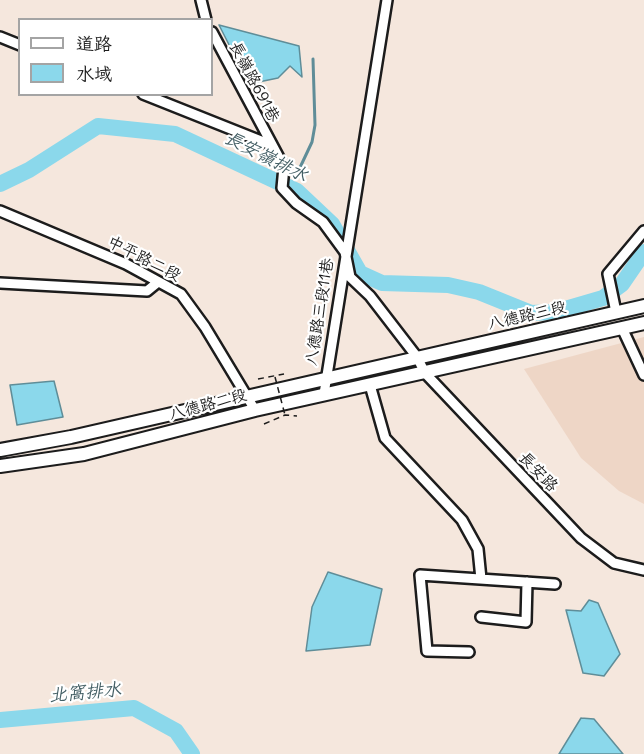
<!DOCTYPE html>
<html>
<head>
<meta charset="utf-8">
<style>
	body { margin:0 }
	#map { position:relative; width:644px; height:754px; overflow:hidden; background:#f5e7dd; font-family:Delius,"LXGW WenKai TC",sans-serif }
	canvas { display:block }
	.legend { position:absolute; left:18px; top:18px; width:195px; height:78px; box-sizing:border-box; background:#fff; border:2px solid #a4a4a4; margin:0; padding:8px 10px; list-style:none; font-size:18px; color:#1c1c1c }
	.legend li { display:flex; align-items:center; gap:12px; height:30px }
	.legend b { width:30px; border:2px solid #a4a4a4 }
</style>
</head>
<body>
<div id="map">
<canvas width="644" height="754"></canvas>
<ul class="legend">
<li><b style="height:8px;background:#fff"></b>道路</li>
<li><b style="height:16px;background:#8bd8eb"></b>水域</li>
</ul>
</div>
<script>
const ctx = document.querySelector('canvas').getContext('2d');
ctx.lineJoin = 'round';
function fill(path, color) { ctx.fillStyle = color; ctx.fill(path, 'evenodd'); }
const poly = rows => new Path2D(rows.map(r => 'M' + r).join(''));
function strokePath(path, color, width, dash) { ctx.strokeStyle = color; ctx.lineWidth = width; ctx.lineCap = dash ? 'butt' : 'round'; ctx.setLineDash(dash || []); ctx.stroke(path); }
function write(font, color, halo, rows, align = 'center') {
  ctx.font = font + ' Delius,"LXGW WenKai TC",sans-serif'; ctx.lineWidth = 4.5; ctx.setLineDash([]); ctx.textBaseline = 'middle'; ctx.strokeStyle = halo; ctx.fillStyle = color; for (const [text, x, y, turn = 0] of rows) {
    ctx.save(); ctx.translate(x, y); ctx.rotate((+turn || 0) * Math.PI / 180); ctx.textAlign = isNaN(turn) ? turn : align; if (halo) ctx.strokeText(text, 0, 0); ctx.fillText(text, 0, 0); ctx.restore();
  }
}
fill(poly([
	[644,337,644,504,619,491,581,458,524,369]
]), '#eed6c6');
const water = poly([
	[219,25,299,46,302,77,290,66,278,78,249,84,219,25],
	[54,381,63,417,17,425,10,385,54,381],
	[328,572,382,589,370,645,306,651,312,607,328,572],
	[589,600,598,603,620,654,604,676,583,673,566,610,581,611,589,600],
	[581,718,594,719,623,754,559,754,581,718]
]);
fill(water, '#8bd8eb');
strokePath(water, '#5f8d98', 1.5);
strokePath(poly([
	[288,193,312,142,315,125,313,59]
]), '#5f8d98', 3);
strokePath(poly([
	[0,184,29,170,98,126,175,134,297,191,332,224,360,273,382,283,448,285,479,292,531,313,555,312,603,298,622,284,644,252],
	[0,720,134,708,176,731,192,754]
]), '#8bd8eb', 16);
const minor = poly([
	[201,0,206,20],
	[212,32,284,167,282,188,296,203,323,222,345,252,350,277,370,296,417,357,425,373,581,538,614,563,644,570],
	[0,37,20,45],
	[143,94,271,145],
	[0,211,126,264,181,294,205,327,255,410],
	[0,283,147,291,158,282],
	[616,312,608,274,644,231],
	[622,328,644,375],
	[370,385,385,438,462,520,478,549,481,579],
	[324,394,387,0],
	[481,617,526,622,527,582],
	[469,652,427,651,420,575,555,584]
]);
const major = poly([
	[0,450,71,437,644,306],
	[0,466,84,454,255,410,644,323]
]);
strokePath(minor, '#1c1c1c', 14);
strokePath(major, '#1c1c1c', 16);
strokePath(poly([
	[258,379,284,374],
	[264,424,285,415,297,416]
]), '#1c1c1c', 1.5, [6, 4.5]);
strokePath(minor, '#fff', 9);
strokePath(major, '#fff', 12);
strokePath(poly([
	[275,377,285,415]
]), '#1c1c1c', 1.5, [6, 4.5]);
write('16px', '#1c1c1c', '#fff', [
	["長嶺路691巷",254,82,62],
	["中平路二段",144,259,27],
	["八德路三段11巷",320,312,-81],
	["八德路三段",527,316,-13],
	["八德路二段",208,405,-15],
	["長安路",538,472,46]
]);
write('italic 18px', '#435e64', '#fff', [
	["長安嶺排水",266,157,27],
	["北窩排水",85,693,-5]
]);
</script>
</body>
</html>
